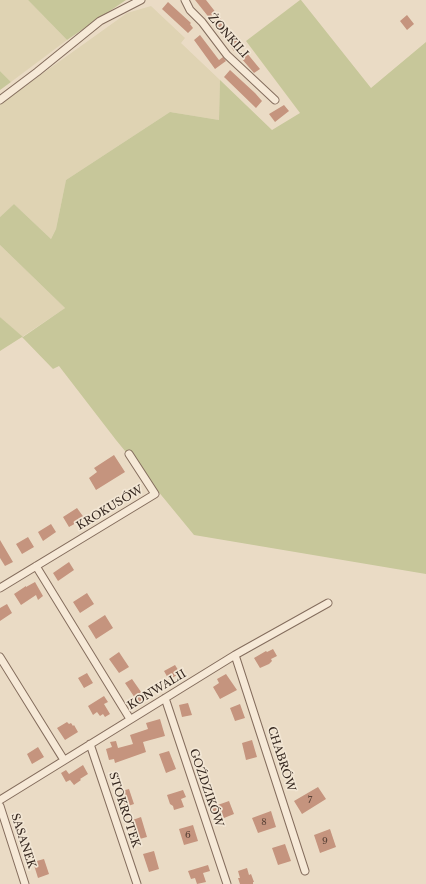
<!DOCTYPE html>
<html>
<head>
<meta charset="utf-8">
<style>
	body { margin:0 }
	canvas { display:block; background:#eadbc5 }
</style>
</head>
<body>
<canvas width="426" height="884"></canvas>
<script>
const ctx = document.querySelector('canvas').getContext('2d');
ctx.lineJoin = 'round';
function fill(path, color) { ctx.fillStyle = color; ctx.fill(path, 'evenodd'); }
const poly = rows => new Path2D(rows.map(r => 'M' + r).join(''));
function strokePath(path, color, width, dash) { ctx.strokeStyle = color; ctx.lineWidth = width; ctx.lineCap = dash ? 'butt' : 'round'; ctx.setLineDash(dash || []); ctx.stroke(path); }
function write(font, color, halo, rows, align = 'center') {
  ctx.font = font + ' "Libre Baskerville",serif'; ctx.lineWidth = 3.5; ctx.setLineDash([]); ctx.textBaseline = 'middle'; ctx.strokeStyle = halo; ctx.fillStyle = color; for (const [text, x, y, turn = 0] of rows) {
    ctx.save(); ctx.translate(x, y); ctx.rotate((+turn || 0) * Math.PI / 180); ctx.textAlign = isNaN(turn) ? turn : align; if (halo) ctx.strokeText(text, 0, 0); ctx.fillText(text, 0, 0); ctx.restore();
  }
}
fill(poly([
	[0,0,28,0,67,40,11,82,0,71],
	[151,6,185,38,181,43,220,80,219,120,170,112,66,180,56,229,51,239,14,204,0,217,0,104,127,13],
	[0,245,65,308,22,337,0,317]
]), '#dfd3b3');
fill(poly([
	[28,0,126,0,67,40],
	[300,0,301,0,371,88,426,42,426,574,194,535,116,440,59,366,53,369,22,337,0,351,0,317,23,337,65,308,0,245,0,217,14,204,51,239,56,229,66,180,170,112,219,120,220,80,272,130,300,113,246,41],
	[0,71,11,82,0,90]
]), '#c7c79a');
fill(poly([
	[195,0,206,0,243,47,236,52,234,50,234,51,215,26,207,15],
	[168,2,191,23,190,24,193,28,188,33,162,9],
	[407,15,414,24,407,30,400,21],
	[200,35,219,60,223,57,226,61,215,69,194,40],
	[246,52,260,69,254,73,241,58],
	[230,70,255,93,262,101,256,108,224,77],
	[284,105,289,111,275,122,269,114],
	[114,455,125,472,96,490,89,478,97,472,94,468],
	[77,508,85,519,79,523,78,522,69,527,63,517],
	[51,524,56,532,43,541,38,532],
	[28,537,34,547,22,554,16,544],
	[0,540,13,562,5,566,0,558],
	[69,562,74,570,58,581,53,573],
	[35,582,43,596,38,600,36,595,21,605,14,594,26,586,26,587],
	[87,593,94,604,80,613,73,602],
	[7,604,12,613,0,621,0,608],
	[105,615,113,628,96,639,88,626],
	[273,649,277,656,271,659,272,661,269,664,260,668,254,658,266,651,267,652],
	[119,652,129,667,119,673,109,659],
	[175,665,180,673,169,680,164,671],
	[87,673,93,683,84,688,78,678],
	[226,674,237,690,220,699,213,687,219,683,217,679],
	[132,679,146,699,139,704,125,683],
	[104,696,108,702,104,704,110,714,105,717,103,714,100,716,97,712,93,715,88,706],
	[188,703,192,715,182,717,179,705],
	[240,704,245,718,235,721,230,708],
	[160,719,165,736,143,742,146,752,115,763,114,759,109,760,106,749,112,747,110,742,116,741,118,748,133,744,130,735,148,729,146,723],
	[67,722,69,724,71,723,73,726,74,725,78,732,65,740,57,728],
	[252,740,257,757,246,760,242,743],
	[38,747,44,757,32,764,27,754],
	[169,751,176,769,166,773,159,754],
	[83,765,88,774,80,779,81,780,74,785,70,780,66,782,61,773,66,770,69,774],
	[318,787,326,799,302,814,294,801],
	[129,789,134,804,125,807,121,791],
	[183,790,186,797,181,799,184,807,174,810,173,806,170,804,167,795],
	[229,801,234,814,219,820,216,811,213,812,212,807],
	[271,811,276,827,258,833,252,818],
	[141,817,147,837,136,840,130,821],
	[193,825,198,841,184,845,179,829],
	[330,829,336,847,320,853,314,835],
	[285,844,291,861,278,865,272,848],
	[154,851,159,869,149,872,143,854],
	[44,859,49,874,38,878,33,862],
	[208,865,210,871,203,873,206,882,197,884,195,878,191,879,188,871],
	[247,868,249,875,251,874,254,882,253,882,253,884,240,884,238,878,240,878,238,871]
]), '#c5947e');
const minor = poly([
	[185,0,190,10,202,22,227,55,275,100],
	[0,100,37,72,100,21,141,0],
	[36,566,130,719],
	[0,588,155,494,129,454],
	[235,655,305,871],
	[0,657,64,760],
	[165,698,227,884],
	[90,744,137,884],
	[0,800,235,655,328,603],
	[0,806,25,884]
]);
strokePath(minor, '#846d5d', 9);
strokePath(minor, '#f6e9d7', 7);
write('9px', '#594237', null, [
	["7",310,800],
	["8",264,822],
	["6",188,835],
	["9",325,841]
]);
write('11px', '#35271f', '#f2e6d4', [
	["ŻONKILI",228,36,49],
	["KROKUSÓW",110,508,-31],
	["KONWALII",157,690,-31],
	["CHABRÓW",281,759,72],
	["GOŹDZIKÓW",206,788,71],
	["STOKROTEK",124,810,72],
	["SASANEK",23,841,72]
]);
</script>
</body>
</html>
